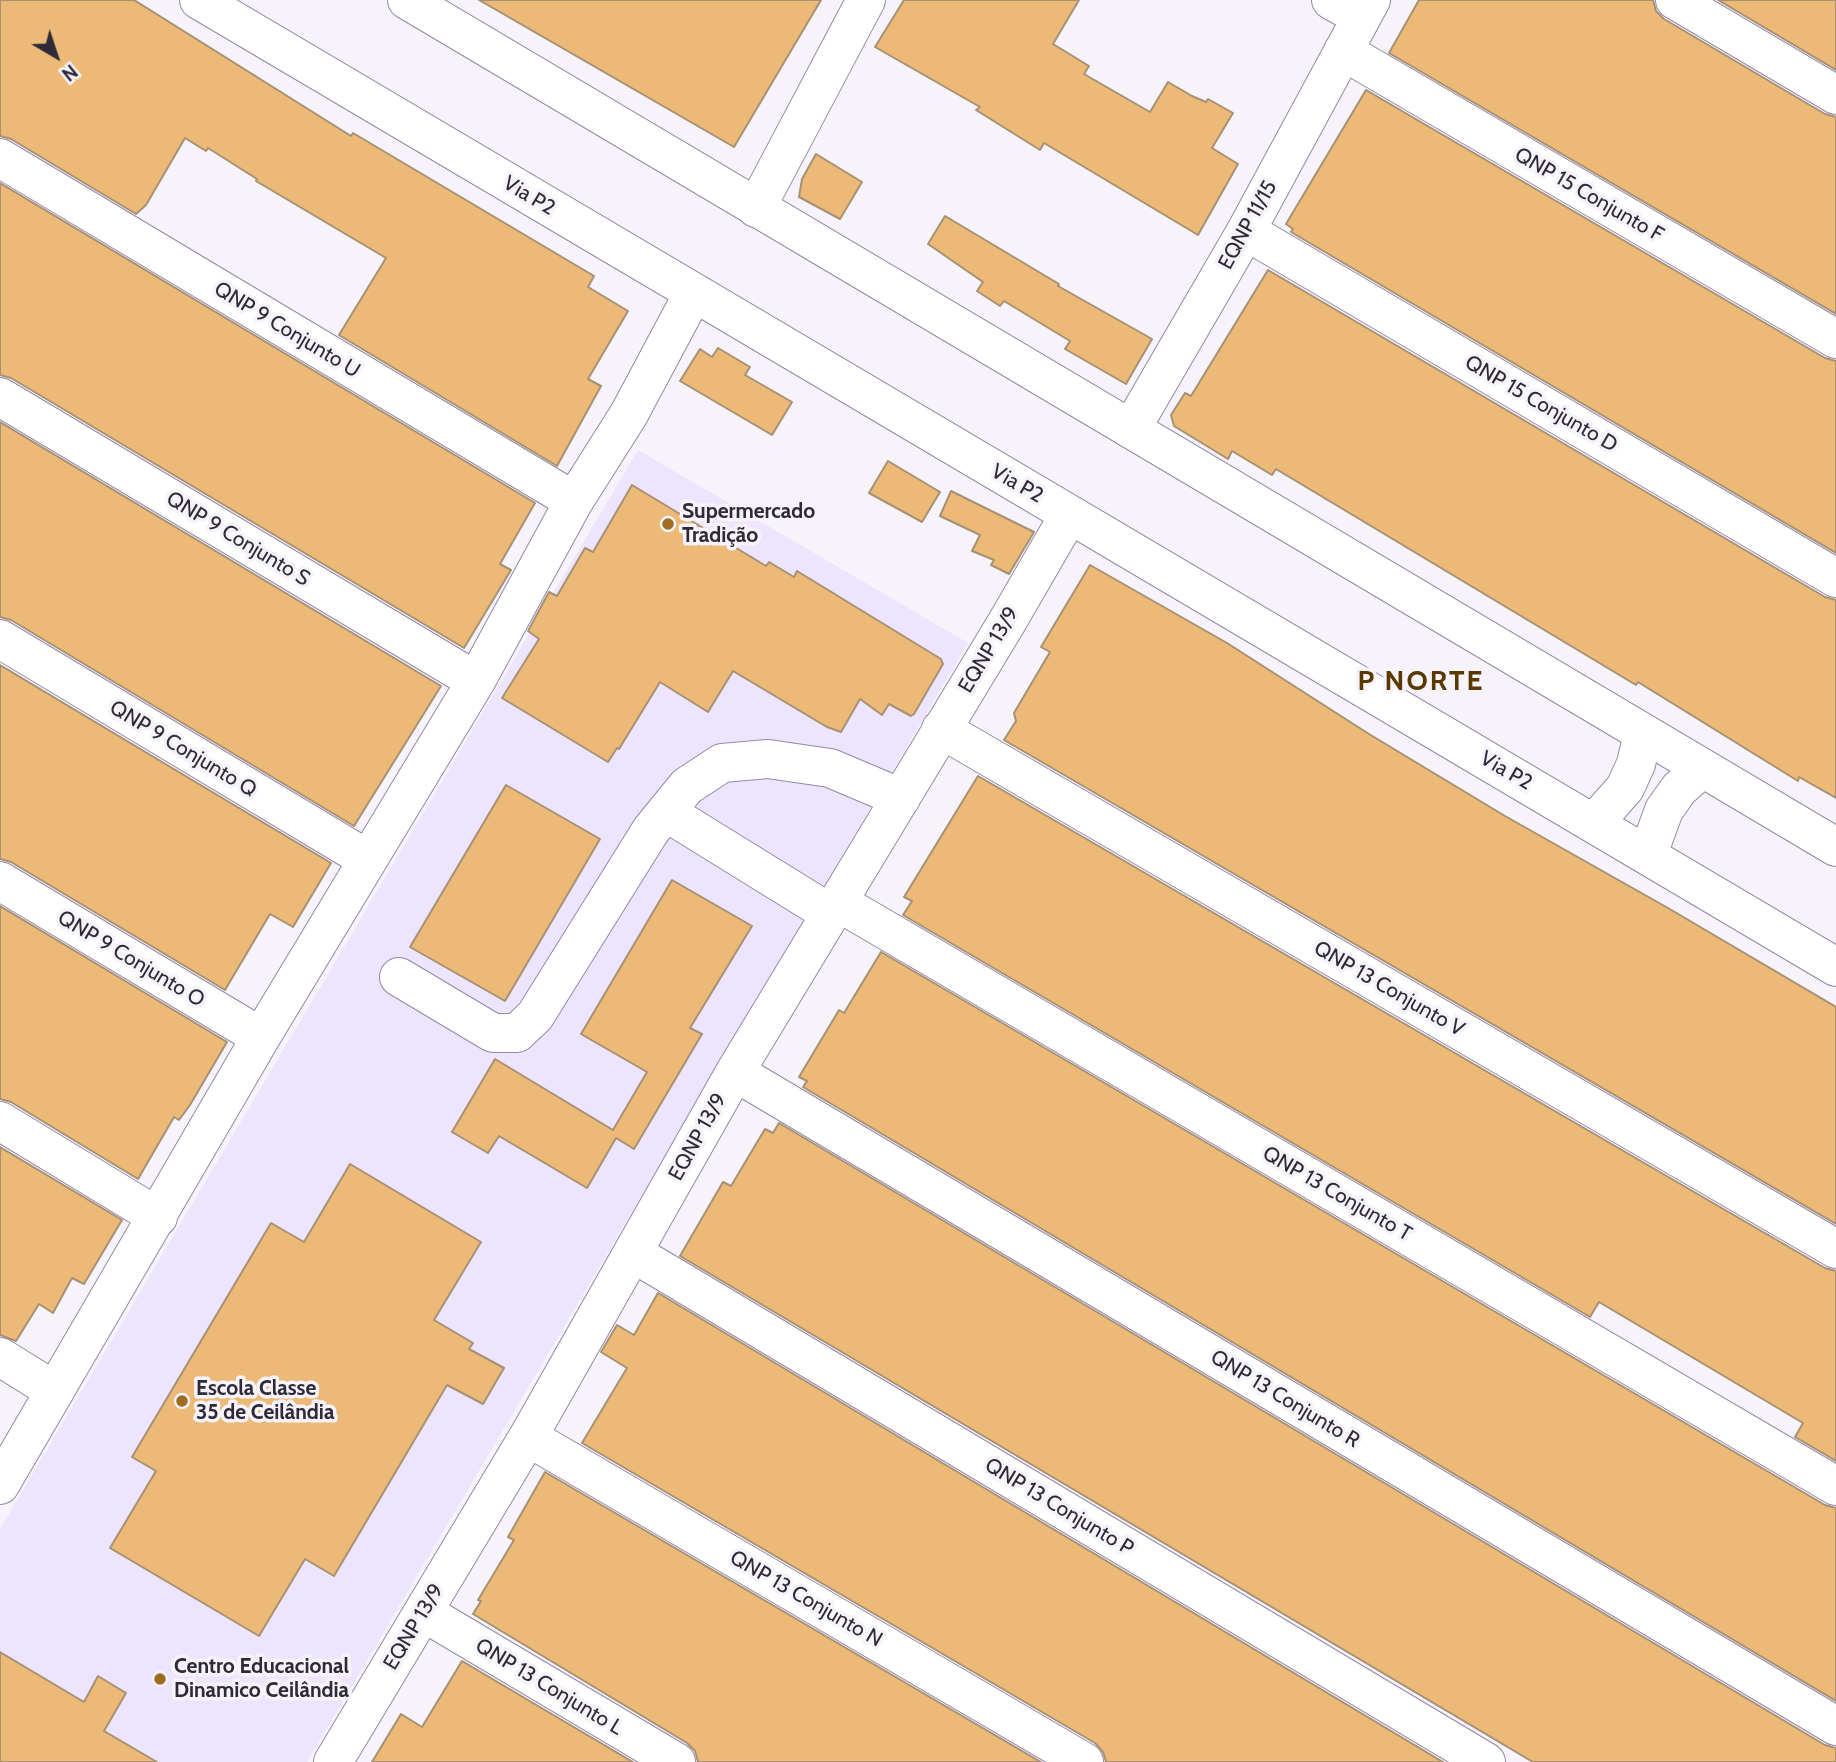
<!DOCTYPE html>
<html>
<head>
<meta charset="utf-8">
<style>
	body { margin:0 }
	#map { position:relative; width:1836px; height:1762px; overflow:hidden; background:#f6f4fa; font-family:Cabin,sans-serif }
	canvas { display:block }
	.north { position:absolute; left:21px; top:21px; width:70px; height:70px; -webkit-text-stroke:5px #f6f4fa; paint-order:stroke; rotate:141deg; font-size:19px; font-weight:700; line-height:28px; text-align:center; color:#2f2a37 }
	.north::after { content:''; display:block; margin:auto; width:24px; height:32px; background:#2f2a37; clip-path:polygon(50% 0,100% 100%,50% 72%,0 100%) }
</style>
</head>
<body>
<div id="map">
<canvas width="1836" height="1762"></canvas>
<div class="north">N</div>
</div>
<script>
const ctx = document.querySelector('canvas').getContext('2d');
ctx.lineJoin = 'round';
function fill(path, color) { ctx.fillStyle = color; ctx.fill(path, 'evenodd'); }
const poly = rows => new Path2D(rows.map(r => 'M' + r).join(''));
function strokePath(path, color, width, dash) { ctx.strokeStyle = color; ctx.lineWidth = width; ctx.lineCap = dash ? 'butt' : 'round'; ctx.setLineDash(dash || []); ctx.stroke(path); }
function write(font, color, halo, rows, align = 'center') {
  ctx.font = font + ' Cabin,sans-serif'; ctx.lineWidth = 7; ctx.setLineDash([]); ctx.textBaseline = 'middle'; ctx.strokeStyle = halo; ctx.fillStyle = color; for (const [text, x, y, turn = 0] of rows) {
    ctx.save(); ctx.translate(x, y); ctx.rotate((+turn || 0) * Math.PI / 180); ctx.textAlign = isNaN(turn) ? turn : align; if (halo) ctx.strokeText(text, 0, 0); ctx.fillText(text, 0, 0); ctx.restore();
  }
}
fill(poly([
	[638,450,968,643,307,1762,0,1762,0,1529]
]), '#ede4fd');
const building = poly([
	[0,0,134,0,351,136,353,133,594,276,588,287,628,311,588,379,601,386,557,466,339,335,386,258,256,181,257,179,208,148,206,151,185,138,146,205,136,214,11,139,0,136,0,0],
	[479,0,821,0,734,147,479,0],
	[904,0,1079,0,1053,44,1089,66,1084,74,1150,112,1168,82,1192,96,1206,102,1208,99,1233,113,1212,148,1238,164,1198,235,1044,143,1040,150,976,110,980,107,875,47,904,0],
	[1419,0,1653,0,1656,11,1664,19,1825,114,1836,117,1836,314,1389,53,1419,0],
	[1718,0,1836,0,1836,70,1718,0],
	[1366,90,1825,358,1836,361,1836,553,1291,232,1293,229,1286,224,1366,90],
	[816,154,862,182,840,219,799,197,802,179,816,154],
	[0,183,535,503,500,564,511,570,464,648,11,378,0,375,0,183],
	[945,216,1059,284,1058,286,1152,339,1126,384,1065,349,1070,341,1004,301,1000,306,977,291,983,282,928,244,945,216],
	[1268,270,1825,597,1836,600,1836,798,1799,777,1798,781,1638,682,1636,685,1276,469,1272,475,1232,451,1228,459,1174,426,1171,415,1185,393,1191,396,1268,270],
	[718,348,750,367,745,375,792,402,772,435,680,381,700,349,712,357,718,348],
	[0,422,441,686,354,826,11,620,0,617,0,422],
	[888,461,940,492,922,522,869,493,888,461],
	[632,485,766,566,769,562,794,577,797,571,941,659,943,664,914,714,911,716,889,704,882,715,860,699,841,732,827,727,733,671,708,712,660,682,619,749,617,748,608,762,502,698,539,639,528,631,549,592,557,596,585,548,593,552,632,485],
	[951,491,1034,532,1009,574,991,565,994,560,972,551,980,535,940,516,951,491],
	[1090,565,1227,643,1369,734,1505,816,1668,908,1836,1007,1836,1224,1004,740,1016,721,1014,713,1050,652,1041,647,1090,565],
	[0,665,331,863,293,927,270,914,225,990,11,862,0,859,0,665],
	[978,776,1825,1268,1836,1271,1836,1461,1795,1437,1803,1423,1599,1302,1590,1317,903,915,912,901,904,897,978,776],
	[506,785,600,839,505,1001,410,947,506,785],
	[672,880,752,926,690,1028,702,1034,634,1149,616,1138,587,1188,499,1136,488,1153,452,1132,495,1059,613,1130,647,1072,581,1034,672,880],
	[0,906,227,1042,190,1105,179,1120,174,1117,138,1179,11,1102,0,1099,0,906],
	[881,952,1825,1505,1836,1508,1836,1701,803,1087,807,1081,799,1077,839,1010,844,1013,881,952],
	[779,1123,1825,1745,1836,1748,1836,1762,1533,1762,680,1256,723,1182,731,1186,765,1129,773,1133,779,1123],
	[0,1147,122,1220,84,1284,72,1278,53,1313,39,1304,16,1341,0,1335,0,1147],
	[350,1164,481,1242,434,1320,473,1343,469,1349,504,1368,483,1404,447,1385,334,1576,305,1559,259,1636,110,1548,156,1471,132,1457,271,1223,304,1242,350,1164],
	[658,1293,1443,1762,1106,1762,1103,1752,1095,1743,582,1443,627,1368,601,1352,617,1325,634,1335,658,1293],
	[545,1472,1041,1762,698,1762,695,1751,687,1743,473,1614,481,1601,478,1600,514,1540,508,1537,545,1472],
	[0,1652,84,1702,98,1676,126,1693,104,1731,157,1762,0,1762,0,1652],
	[462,1661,633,1762,372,1762,401,1714,422,1727,462,1661]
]);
fill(building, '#ecb977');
strokePath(building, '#a79175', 2);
const minor = poly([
	[1331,0,1361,17],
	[1675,0,1836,95],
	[1343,51,1836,339],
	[0,158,574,501],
	[756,208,866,0],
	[1246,231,1836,578],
	[0,397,476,681],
	[1131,429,1246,231,1371,0],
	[0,639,367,859],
	[941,729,1836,1249],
	[666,812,831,914],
	[0,881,261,1037],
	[838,902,1836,1486],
	[399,977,493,1033,517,1033,535,1016,651,830,687,786,722,763,768,759,830,768,901,798],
	[735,1072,1836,1726],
	[0,1121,158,1217],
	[633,1253,1486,1762],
	[0,1357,55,1391],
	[528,1437,1084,1762],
	[0,1485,261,1037,476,681,574,501,629,414,693,294],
	[423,1612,676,1762],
	[333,1762,528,1437,735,1072,1007,622,1069,515]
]);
const major = poly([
	[199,0,1836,967],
	[407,0,1836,847],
	[1594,823,1625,788,1636,764,1643,733],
	[1648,854,1664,810,1679,789,1701,769]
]);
strokePath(minor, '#9388a7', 40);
strokePath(major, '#9388a7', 40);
strokePath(minor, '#fff', 38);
strokePath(major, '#fff', 38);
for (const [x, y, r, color] of [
	[668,524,7,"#9e6d22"],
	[182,1401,7,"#9e6d22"],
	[160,1679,7,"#9e6d22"]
]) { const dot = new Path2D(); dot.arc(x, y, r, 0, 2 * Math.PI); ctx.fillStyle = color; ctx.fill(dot); strokePath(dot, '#f6f4fa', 2.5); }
write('21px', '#2f2a37', '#f6f4fa', [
	["QNP 15 Conjunto F",1589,195,30],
	["Via P2",529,196,31],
	["EQNP 11/15",1248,225,-61],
	["QNP 9 Conjunto U",287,330,31],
	["QNP 15 Conjunto D",1541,404,30],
	["Via P2",1017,484,30],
	["QNP 9 Conjunto S",238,539,31],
	["EQNP 13/9",989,650,-59],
	["QNP 9 Conjunto Q",183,749,31],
	["Via P2",1506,771,30],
	["QNP 9 Conjunto O",131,959,31],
	["QNP 13 Conjunto V",1389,989,30],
	["EQNP 13/9",698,1137,-61],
	["QNP 13 Conjunto T",1337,1194,30],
	["QNP 13 Conjunto R",1285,1399,31],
	["QNP 13 Conjunto P",1059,1507,31],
	["QNP 13 Conjunto N",806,1599,30],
	["EQNP 13/9",414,1627,-59],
	["QNP 13 Conjunto L",549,1687,31]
]);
write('bold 21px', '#2f2a37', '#f6f4fa', [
	["Supermercado",682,512],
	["Tradição",682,536],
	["Escola Classe",196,1389],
	["35 de Ceilândia",196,1413],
	["Centro Educacional",174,1667],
	["Dinamico Ceilândia",174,1691]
], 'left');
ctx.letterSpacing = '2px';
write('bold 28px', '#5a3900', '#f6f4fa', [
	["P NORTE",1421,682]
]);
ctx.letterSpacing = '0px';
</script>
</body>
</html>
